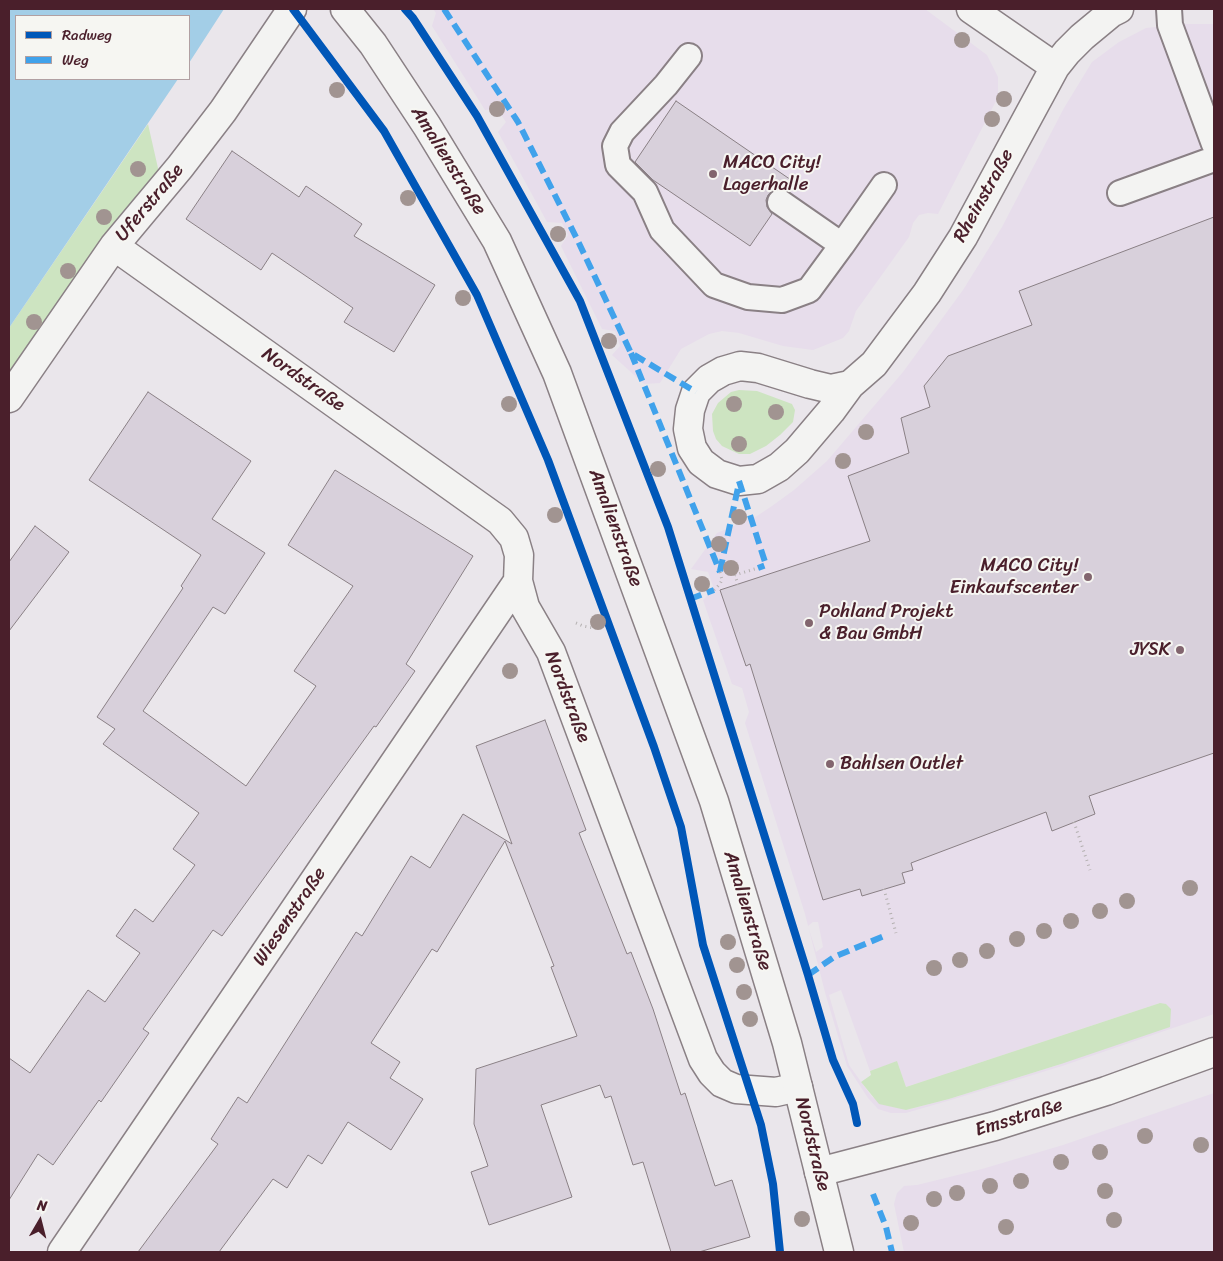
<!DOCTYPE html>
<html>
<head>
<meta charset="utf-8">
<style>
	body { margin:0 }
	#map { position:relative; width:1223px; height:1261px; overflow:hidden; background:#eae6eb; font-family:Sriracha,sans-serif }
	canvas { display:block }
	.frame { position:absolute; inset:0; border:10px solid #4a1f2b; pointer-events:none }
	.legend { position:absolute; left:15px; top:15px; width:175px; height:65px; box-sizing:border-box; background:#f6f6f2; border:1px solid #b1a0a2; margin:0; padding:6px 9px; list-style:none; font-size:15px; color:#4a1f2b }
	.legend li { display:flex; align-items:center; gap:10px; height:25px }
	.legend b { width:25px; border:1px solid #b1a0a2 }
	.north { position:absolute; left:15px; top:1196px; width:50px; height:50px; -webkit-text-stroke:4px #f6f6f2; paint-order:stroke; rotate:8deg; font-size:14px; font-weight:700; line-height:20px; text-align:center; color:#4a1f2b }
	.north::after { content:''; display:block; margin:auto; width:18px; height:22px; background:#4a1f2b; clip-path:polygon(50% 0,100% 100%,50% 72%,0 100%) }
</style>
</head>
<body>
<div id="map">
<canvas width="1223" height="1261"></canvas>
<div class="frame"></div>
<ul class="legend">
<li><b style="height:6px;background:#0057b8"></b>Radweg</li>
<li><b style="height:6px;background:#40a2eb"></b>Weg</li>
</ul>
<div class="north">N</div>
</div>
<script>
const ctx = document.querySelector('canvas').getContext('2d');
ctx.lineJoin = 'round';
function fill(path, color) { ctx.fillStyle = color; ctx.fill(path, 'evenodd'); }
const poly = rows => new Path2D(rows.map(r => 'M' + r).join(''));
function strokePath(path, color, width, dash) { ctx.strokeStyle = color; ctx.lineWidth = width; ctx.lineCap = dash ? 'butt' : 'round'; ctx.setLineDash(dash || []); ctx.stroke(path); }
function write(font, color, halo, rows, align = 'center') {
  ctx.font = font + ' Sriracha,sans-serif'; ctx.lineWidth = 4; ctx.setLineDash([]); ctx.textBaseline = 'middle'; ctx.strokeStyle = halo; ctx.fillStyle = color; for (const [text, x, y, turn = 0] of rows) {
    ctx.save(); ctx.translate(x, y); ctx.rotate((+turn || 0) * Math.PI / 180); ctx.textAlign = isNaN(turn) ? turn : align; if (halo) ctx.strokeText(text, 0, 0); ctx.fillText(text, 0, 0); ctx.restore();
  }
}
fill(poly([
	[433,9,925,9,987,55,998,77,998,97,938,214,928,213,919,215,913,223,909,237,856,311,849,331,843,338,813,350,783,346,739,333,722,331,709,334,681,349,660,383,644,384,612,355,620,346,615,331,602,329,561,246,568,235,562,223,547,222,498,132,506,122,497,109,485,110,432,26,436,13],
	[1185,24,1214,24,1214,1014,1062,1066,954,1099,906,1113,891,1113,878,1109,868,1098,847,1066,826,996,805,914,745,723,749,712,742,688,732,684,703,600,714,589,708,572,691,569,717,533,757,516,772,506,794,490,827,461,903,372,963,290,1002,227,1064,108,1092,62,1119,42,1146,28],
	[813,922,818,922,823,947,816,952,808,926],
	[841,990,870,1071,897,1062,906,1087,1160,1003,1061,1064,949,1099,906,1110,872,1097,849,1065,829,995],
	[1214,1093,1214,1252,904,1252,894,1204,897,1193,904,1186,917,1185,982,1169,1063,1145]
]), '#e7ddeb');
fill(poly([
	[148,124,160,177,9,384,9,328],
	[739,390,757,391,784,401,792,404,795,410,793,422,780,435,766,446,750,454,739,454,722,446,716,439,713,431,712,414,718,403,731,392],
	[1160,1003,1166,1004,1171,1009,1170,1027,1061,1064,949,1099,906,1110,879,1104,861,1082,871,1075,870,1071,897,1061,906,1087]
]), '#cde4c1');
fill(poly([
	[9,9,224,9,189,63,189,16,16,16,16,79,178,79,9,328]
]), '#a3cee7');
const building = poly([
	[676,101,794,182,788,191,782,188,775,189,768,195,766,200,767,207,772,214,750,246,653,180,635,162,676,101],
	[232,151,299,197,306,186,362,224,354,236,435,285,394,352,344,322,353,308,272,253,261,270,186,219,232,151],
	[1214,217,1214,753,1089,796,1095,814,1052,831,1046,812,911,863,913,870,902,873,905,883,862,896,860,889,823,900,750,664,746,666,720,590,870,541,848,476,909,453,901,418,930,407,924,386,948,356,1032,325,1019,291,1214,217],
	[148,392,251,461,212,519,265,553,225,614,213,607,143,711,246,786,316,686,294,671,353,586,288,545,335,470,473,556,406,664,415,671,376,727,374,726,222,936,213,930,143,1029,149,1033,101,1102,99,1100,53,1165,38,1154,9,1200,9,1058,30,1073,88,990,105,1002,140,953,116,936,135,909,153,922,195,865,173,849,199,813,103,744,115,729,97,717,183,588,181,586,201,555,89,480,148,392],
	[35,526,69,552,9,631,9,562,35,526],
	[545,720,586,830,579,833,627,954,631,952,653,1009,681,1095,685,1093,715,1186,732,1180,750,1237,699,1252,671,1252,643,1162,633,1165,611,1096,605,1098,600,1085,541,1105,572,1197,489,1225,471,1172,488,1166,474,1124,476,1069,577,1036,551,967,554,966,505,841,437,952,432,949,371,1043,400,1062,390,1078,423,1099,391,1150,348,1122,322,1164,308,1155,287,1188,273,1179,219,1252,138,1252,218,1144,211,1139,238,1097,247,1103,356,932,362,936,411,856,430,868,463,814,512,844,476,746,545,720]
]);
fill(building, '#d8d0db');
strokePath(building, '#8a8085', 1);
const service = poly([
	[1169,9,1170,25,1214,144],
	[689,56,666,85,622,132,615,146,618,165,645,192,662,230,714,285,748,297,782,300,809,290,842,245,780,202],
	[1120,193,1214,159],
	[842,245,884,185]
]);
const minor = poly([
	[971,9,1055,67],
	[114,246,500,521,514,538,519,555,518,581,525,607,551,652,703,1059,712,1073,722,1083,736,1089,776,1092,798,1087],
	[850,385,831,389,810,384,758,368,740,366,723,371,709,379,696,392,690,410,688,429,692,448,701,462,717,474,739,481,758,479,779,467,797,451,831,411,850,385,874,364,927,293,963,237,1055,67,1067,52,1082,37,1111,13,1119,9],
	[9,398,114,246,180,167,223,111,292,9],
	[819,1172,995,1126,1106,1091,1214,1052],
	[62,1252,518,581]
]);
const tertiary = poly([
	[345,9,373,44,427,126,497,241,557,373,714,801,787,1043,839,1252]
]);
strokePath(service, '#8a8085', 28);
strokePath(minor, '#8a8085', 31);
strokePath(tertiary, '#8a8085', 31);
strokePath(poly([
	[738,585,735,575,758,568],
	[714,590,720,584,722,580,720,572],
	[576,623,583,626,594,628,609,624],
	[1074,822,1090,870],
	[884,889,896,933]
]), '#b4b0b0', 3, [1, 4]);
strokePath(service, '#f3f3f2', 24);
strokePath(minor, '#f3f3f2', 28);
strokePath(tertiary, '#f3f3f2', 28);
strokePath(poly([
	[444,9,518,122,577,239,631,353,696,392],
	[631,353,720,572],
	[739,481,766,565,758,568],
	[720,571,739,483],
	[690,599,714,590],
	[808,975,834,957,884,936],
	[873,1194,886,1227,892,1252]
]), '#40a2eb', 6, [12, 6]);
strokePath(poly([
	[293,9,384,131,477,295,548,460,654,747,681,827,703,945,761,1125,773,1184,780,1252],
	[405,9,413,18,477,116,580,301,668,527,808,975,833,1060,853,1104,857,1123]
]), '#0057b8', 8);
ctx.fillStyle = '#a19491';
for (const [x, y] of [
	[962,40],
	[337,90],
	[1004,99],
	[497,109],
	[992,119],
	[138,169],
	[408,198],
	[104,217],
	[558,234],
	[68,271],
	[463,298],
	[34,322],
	[609,341],
	[509,404],
	[734,404],
	[776,412],
	[866,432],
	[739,444],
	[843,461],
	[658,469],
	[555,515],
	[739,517],
	[719,544],
	[731,568],
	[702,584],
	[598,622],
	[510,671],
	[1190,888],
	[1127,901],
	[1100,911],
	[1071,921],
	[1044,931],
	[1017,939],
	[728,942],
	[987,951],
	[960,960],
	[737,965],
	[934,968],
	[744,992],
	[750,1019],
	[1145,1136],
	[1201,1145],
	[1100,1152],
	[1061,1162],
	[1021,1181],
	[990,1186],
	[1105,1191],
	[957,1193],
	[934,1199],
	[802,1219],
	[1114,1220],
	[911,1223],
	[1006,1227]
]) { ctx.beginPath(); ctx.arc(x, y, 8, 0, 2 * Math.PI); ctx.fill(); }
for (const [x, y, r, color] of [
	[713,174,5,"#82656e"],
	[1088,577,5,"#82656e"],
	[809,623,5,"#82656e"],
	[1180,650,5,"#82656e"],
	[830,764,5,"#82656e"]
]) { const dot = new Path2D(); dot.arc(x, y, r, 0, 2 * Math.PI); ctx.fillStyle = color; ctx.fill(dot); strokePath(dot, '#f6f6f2', 2); }
write('19px', '#4a1f2b', '#f6f6f2', [
	["Amalienstraße",448,161,58],
	["Rheinstraße",984,196,-61],
	["Uferstraße",150,203,-50],
	["Nordstraße",303,380,35],
	["Amalienstraße",615,528,70],
	["Nordstraße",567,697,69],
	["Amalienstraße",747,911,73],
	["Wiesenstraße",290,917,-56],
	["Emsstraße",1019,1118,-17],
	["Nordstraße",812,1144,76]
]);
write('19px', '#4a1f2b', '#f6f6f2', [
	["MACO City!",723,163],
	["Lagerhalle",723,185],
	["MACO City!",1078,566,"right"],
	["Einkaufscenter",1078,588,"right"],
	["Pohland Projekt",819,612],
	["& Bau GmbH",819,634],
	["JYSK",1170,650,"right"],
	["Bahlsen Outlet",840,764]
], 'left');
</script>
</body>
</html>
